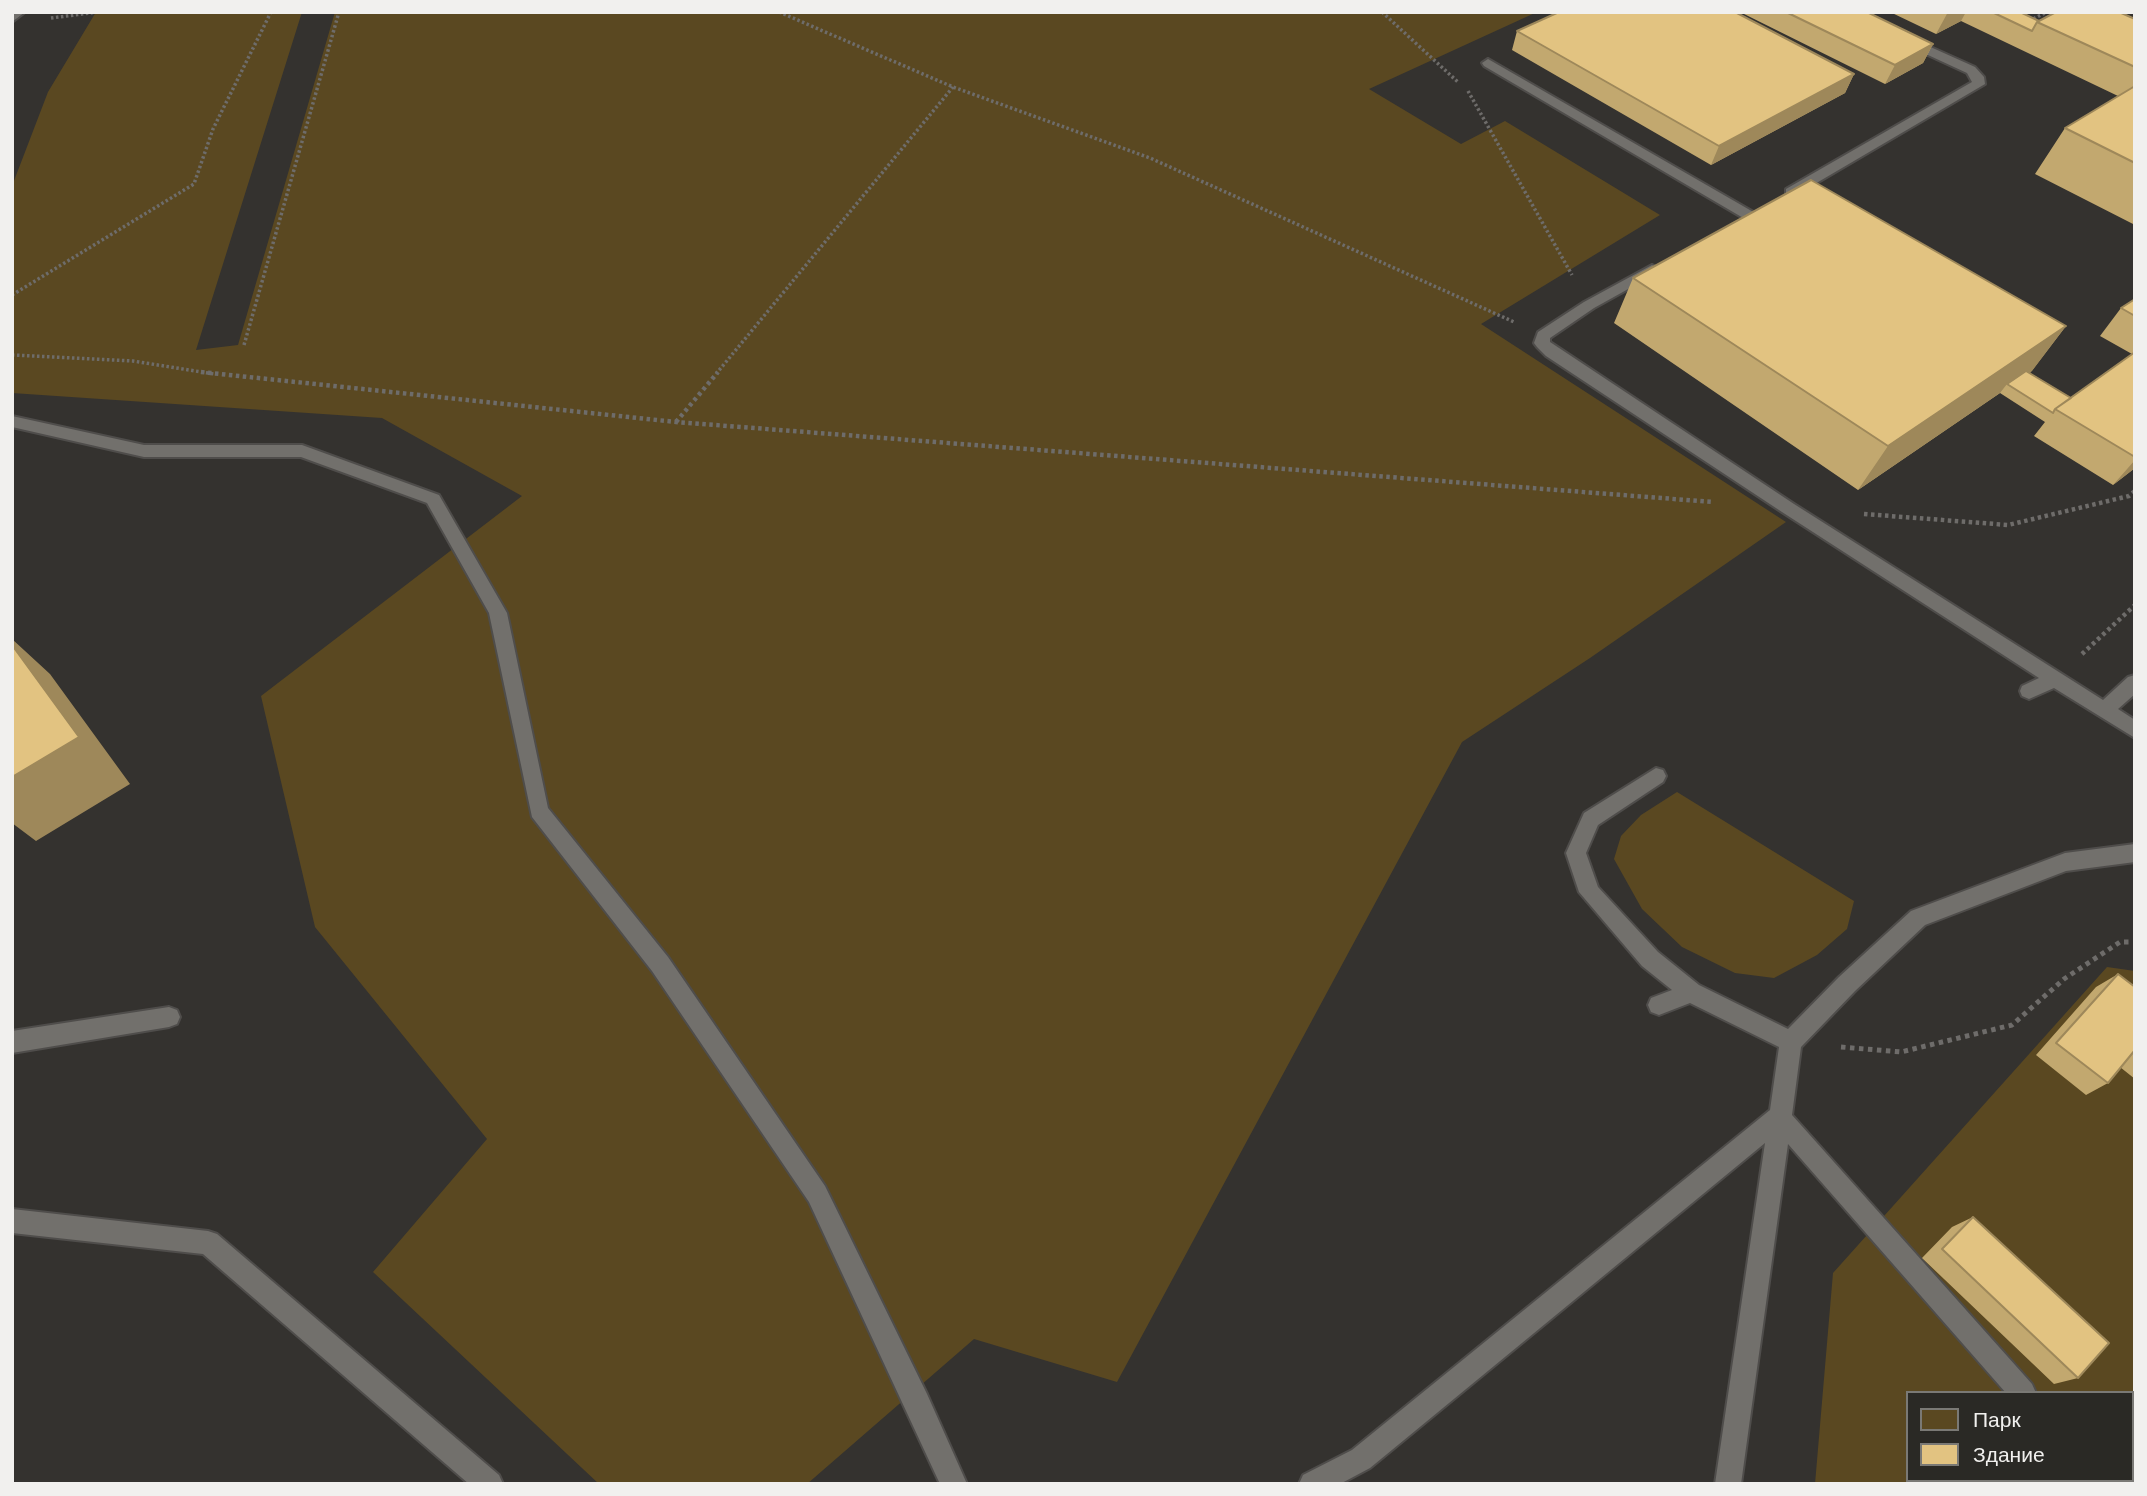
<!DOCTYPE html>
<html>
<head>
<meta charset="utf-8">
<style>
	body { margin:0 }
	#map { position:relative; width:2147px; height:1496px; overflow:hidden; background:#34322f; font-family:Arial,sans-serif }
	canvas { display:block }
	.frame { position:absolute; inset:0; border:14px solid #f1f0ee; pointer-events:none }
	.legend { position:absolute; left:1906px; top:1391px; width:228px; height:91px; box-sizing:border-box; background:#2a2925; border:2px solid #7a7975; margin:0; padding:9px 12px; list-style:none; font-size:21px; color:#f1f0ee }
	.legend li { display:flex; align-items:center; gap:14px; height:35px }
	.legend b { width:35px; border:2px solid #7a7975 }
</style>
</head>
<body>
<div id="map">
<canvas width="2147" height="1496"></canvas>
<div class="frame"></div>
<ul class="legend">
<li><b style="height:19px;background:#5a4821"></b>Парк</li>
<li><b style="height:19px;background:#e2c381"></b>Здание</li>
</ul>
</div>
<script>
const ctx = document.querySelector('canvas').getContext('2d');
ctx.lineJoin = 'round';
function fill(path, color) { ctx.fillStyle = color; ctx.fill(path, 'evenodd'); }
const poly = rows => new Path2D(rows.map(r => 'M' + r).join(''));
function strokePath(path, color, width, dash) { ctx.strokeStyle = color; ctx.lineWidth = width; ctx.lineCap = dash ? 'butt' : 'round'; ctx.setLineDash(dash || []); ctx.stroke(path); }
fill(poly([
	[96,12,302,12,196,350,238,345,335,12,1537,12,1369,89,1461,144,1505,121,1660,215,1481,324,1786,522,1590,658,1462,742,1117,1382,974,1339,807,1484,599,1484,373,1272,487,1139,315,927,261,696,522,496,382,418,12,393,12,186,48,92],
	[1677,792,1854,901,1847,929,1817,955,1774,978,1735,973,1682,947,1642,909,1614,859,1621,836,1641,815],
	[2107,967,2135,971,2135,1484,1815,1484,1833,1273],
	[1907,1393,2131,1393,2131,1480,1907,1480]
]), '#5a4821');
const service = poly([
	[12,12,25,12,12,22,12,12],
	[1906,36,1975,67,1984,77,1985,84,1796,195,1786,195,1786,189,1972,82,1967,73,1902,43,1900,40,1906,36],
	[1488,59,1755,213,1757,216,1750,220,1745,219,1484,66,1482,63,1488,59],
	[1652,265,1657,267,1659,270,1657,273,1594,308,1550,338,1550,342,1794,504,2103,700,2128,677,2135,675,2135,694,2118,709,2135,720,2135,738,2054,688,2029,699,2022,696,2020,691,2022,686,2039,678,1782,512,1546,356,1537,347,1534,343,1538,332,1584,302,1652,265],
	[12,416,144,445,302,445,439,495,507,613,548,808,668,957,825,1186,927,1394,967,1484,940,1484,809,1202,652,971,532,817,489,613,427,503,301,457,144,457,12,427,12,416],
	[1656,768,1663,770,1666,776,1663,782,1598,825,1586,853,1598,887,1658,952,1699,985,1788,1029,1839,977,1911,911,2065,853,2135,844,2135,862,2066,871,1925,925,1855,991,1801,1047,1792,1115,2032,1384,2036,1393,2006,1393,1788,1144,1741,1484,1715,1484,1765,1143,1370,1468,1340,1484,1299,1484,1303,1475,1352,1450,1770,1110,1779,1047,1690,1003,1659,1015,1651,1012,1648,1005,1651,998,1672,990,1642,966,1579,892,1566,853,1584,813,1656,768],
	[169,1007,177,1010,180,1017,177,1024,169,1027,12,1053,12,1031,169,1007],
	[12,1209,208,1231,217,1234,499,1475,503,1484,469,1484,203,1254,12,1233,12,1209],
	[2131,1470,2135,1473,2135,1484,2111,1484,2110,1480,2131,1480,2131,1470]
]);
strokePath(service, '#4f4d4b', 4);
strokePath(poly([
	[779,12,953,87,1150,158,1514,322],
	[1382,12,1459,83],
	[51,18,98,12],
	[2029,21,2047,12],
	[1468,91,1572,275],
	[12,295,194,184,213,129,271,12],
	[244,345,339,12],
	[12,355,133,361,214,374],
	[716,374,953,87]
]), '#6e6c6a', 3.5, [2.5, 2.5]);
strokePath(poly([
	[201,372,676,422,1713,502],
	[676,422,718,372],
	[1864,514,2008,525,2129,496,2135,491],
	[2082,654,2135,605]
]), '#6e6c6a', 4.5, [3.5, 3.5]);
strokePath(poly([
	[1841,1047,1901,1052,2012,1025,2064,979,2120,942,2135,942]
]), '#6e6c6a', 5, [4.5, 4.5]);
fill(service, '#72706c');
fill(poly([
	[1740,12,1867,12,1933,44,1923,63,1885,84],
	[1890,12,2020,12,2039,21,2135,19,2135,225,2035,174,2065,128,2118,96,1961,21,1936,34],
	[1517,31,1854,74,1845,93,1711,165,1512,50],
	[1633,278,2066,326,2030,373,2071,398,2132,354,2100,336,2121,308,2135,299,2135,468,2113,485,2034,436,2045,422,2000,393,1858,490,1614,323],
	[2118,974,2135,987,2135,1079,2120,1067,2108,1083,2086,1095,2036,1055,2096,987],
	[1973,1217,2078,1378,2054,1384,1922,1258,1952,1227]
]), '#c2a86f');
fill(poly([
	[1948,12,1966,12,1961,21,1936,34],
	[1933,44,1923,63,1885,84,1895,65],
	[1854,74,1845,93,1711,165,1719,146],
	[2066,326,2032,371,2010,386,2007,384,2000,393,1858,490,1888,446],
	[2135,460,2135,468,2113,485],
	[12,639,50,674,130,784,36,841,12,823]
]), '#9e885a');
const building = poly([
	[1559,12,1735,12,1854,74,1719,146,1517,31,1559,12],
	[1786,12,1867,12,1933,44,1895,65,1786,12],
	[1992,12,2020,12,2039,21,2037,22,2032,31,1992,12],
	[2056,12,2119,12,2135,19,2135,67,2037,22,2056,12],
	[2135,86,2135,163,2065,128,2135,86],
	[1811,180,2066,326,1888,446,1633,278,1811,180],
	[2135,299,2135,316,2121,308,2135,299],
	[2135,352,2135,457,2055,409,2135,352],
	[2026,371,2071,398,2055,409,2053,413,2007,384,2026,371],
	[12,645,79,737,12,777,12,645],
	[2118,974,2135,987,2135,1050,2108,1083,2056,1043,2118,974],
	[1973,1217,2109,1343,2078,1378,1942,1249,1973,1217]
]);
fill(building, '#e2c381');
strokePath(building, '#9e885a', 2);
</script>
</body>
</html>
